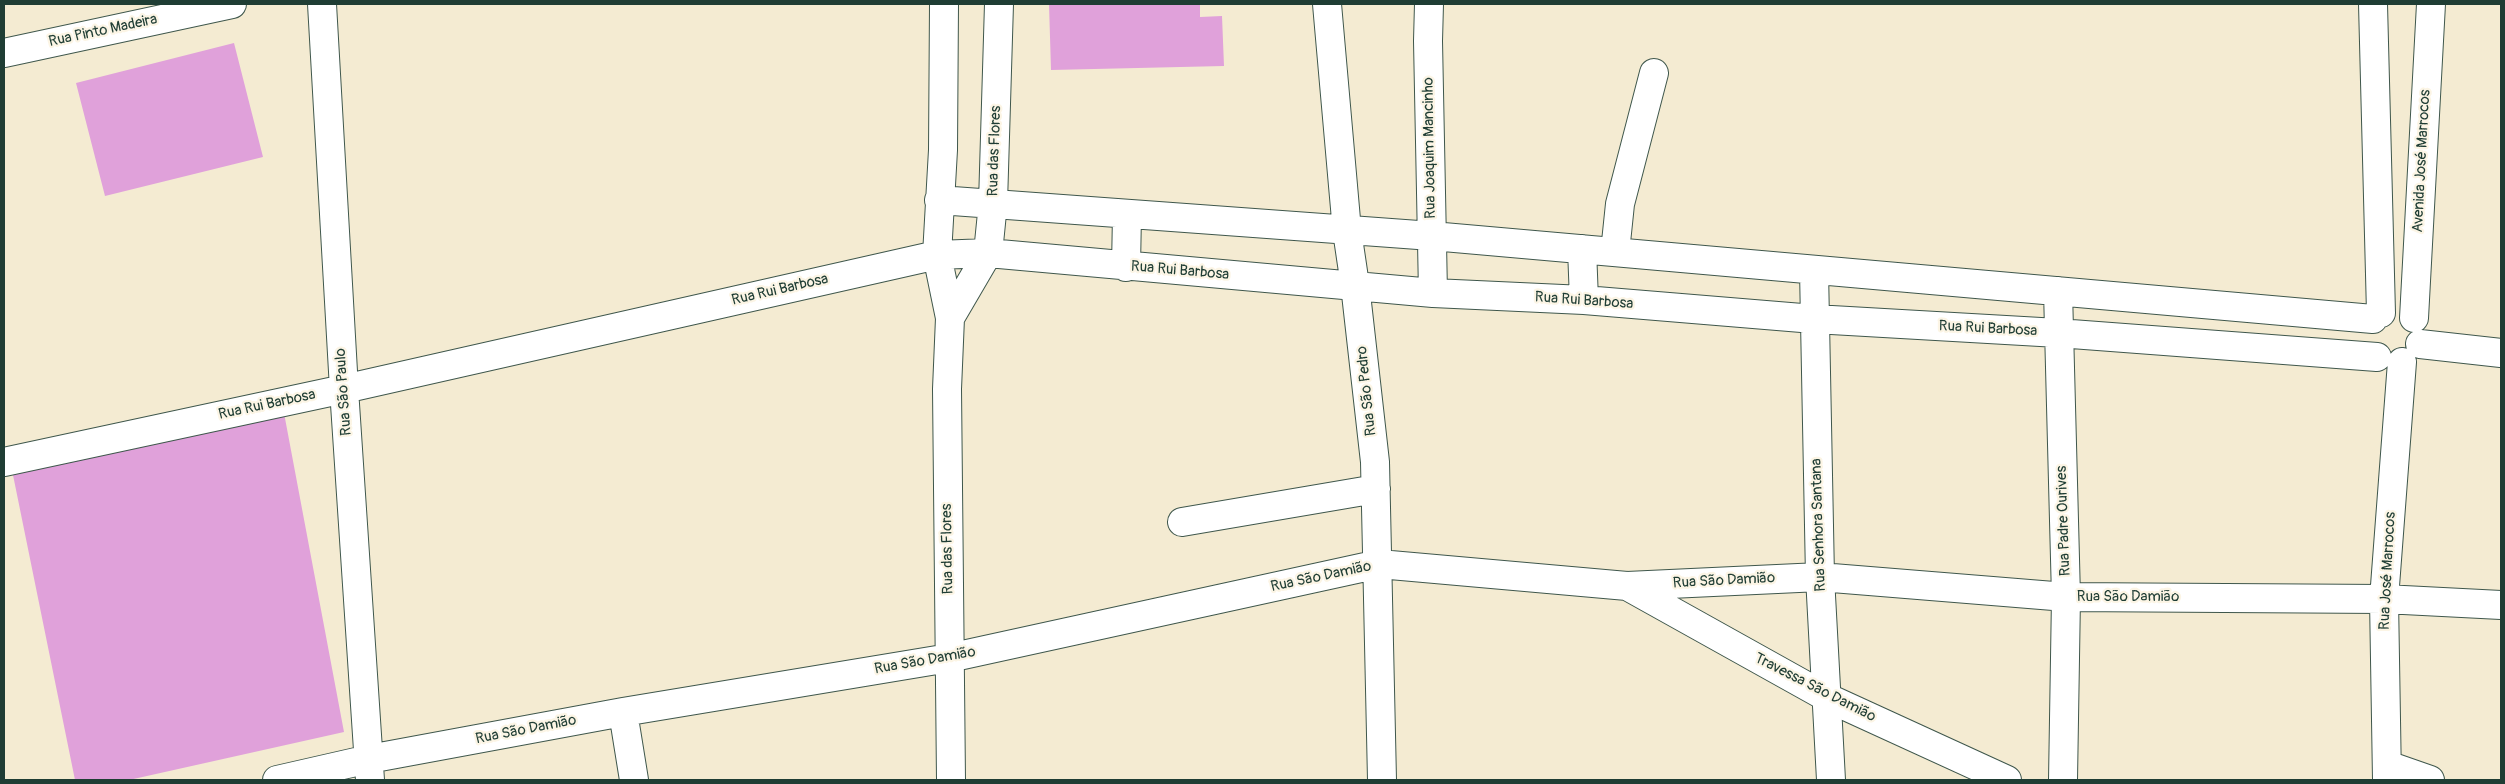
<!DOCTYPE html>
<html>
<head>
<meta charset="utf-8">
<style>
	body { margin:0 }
	#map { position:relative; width:2505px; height:784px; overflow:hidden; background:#f4ebd2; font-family:Pangolin,sans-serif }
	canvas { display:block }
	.frame { position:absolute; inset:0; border:5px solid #1f3d34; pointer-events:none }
</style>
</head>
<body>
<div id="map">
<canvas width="2505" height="784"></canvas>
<div class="frame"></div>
</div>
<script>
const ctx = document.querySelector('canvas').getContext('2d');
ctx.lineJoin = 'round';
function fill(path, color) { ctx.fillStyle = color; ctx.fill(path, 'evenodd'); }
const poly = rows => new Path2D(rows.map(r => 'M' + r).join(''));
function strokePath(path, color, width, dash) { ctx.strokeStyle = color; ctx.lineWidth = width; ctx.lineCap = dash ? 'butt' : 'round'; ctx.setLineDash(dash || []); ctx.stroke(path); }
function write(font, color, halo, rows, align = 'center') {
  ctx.font = font + ' Pangolin,sans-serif'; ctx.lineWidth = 4.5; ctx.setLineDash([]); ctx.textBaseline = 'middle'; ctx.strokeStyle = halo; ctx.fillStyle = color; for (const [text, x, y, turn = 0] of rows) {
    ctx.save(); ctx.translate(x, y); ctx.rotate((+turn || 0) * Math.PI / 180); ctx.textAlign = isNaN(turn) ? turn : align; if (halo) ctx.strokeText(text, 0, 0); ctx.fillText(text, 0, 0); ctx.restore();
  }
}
fill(poly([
	[1049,4,1200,4,1200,17,1222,16,1224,66,1051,70],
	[234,43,263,157,105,196,76,83],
	[284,413,344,732,129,780,75,780,13,475]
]), '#e0a1da');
const minor = poly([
	[322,4,344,389,370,780],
	[944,4,943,150,937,255,950,318,947,389,951,780],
	[1327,4,1347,231,1355,285,1375,462,1382,780],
	[1429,4,1428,41,1433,293],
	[2373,4,2381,313],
	[4,53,232,4],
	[939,200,1432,236,2373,319],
	[1582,249,1584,300],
	[1615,252,1620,204,1654,73],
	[1126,267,1127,214],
	[1814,270,1820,577,1831,780],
	[2058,291,2066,597,2063,780],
	[950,318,988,253,993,203,999,4],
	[2414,318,2431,4],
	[2420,344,2501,353],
	[4,462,344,389,937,255,988,253,1433,293,1584,300,1814,319,2058,333,2377,357],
	[1182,522,1376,489],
	[1627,586,1828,698,2007,780],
	[623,712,634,780],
	[2387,765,2430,780],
	[277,780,369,759,623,712,949,658,1379,564,1627,586,1820,577,2066,597,2384,599,2501,605],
	[2387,780,2384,599,2402,362]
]);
strokePath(minor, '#3f574c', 30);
strokePath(minor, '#fff', 28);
write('15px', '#1f3d34', '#fcf5e5', [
	["Rua Pinto Madeira",103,31,-12],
	["Rua Joaquim Mancinho",1430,148,-91],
	["Rua das Flores",995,151,-88],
	["Avenida José Marrocos",2422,161,-87],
	["Rua Rui Barbosa",1180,271,5],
	["Rua Rui Barbosa",780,290,-13],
	["Rua Rui Barbosa",1584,301,4],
	["Rua Rui Barbosa",1988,329,3],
	["Rua São Pedro",1367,391,-96],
	["Rua São Paulo",344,392,-94],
	["Rua Rui Barbosa",267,405,-12],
	["Rua Padre Ourives",2064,521,-92],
	["Rua Senhora Santana",1819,525,-92],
	["Rua das Flores",948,549,-91],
	["Rua José Marrocos",2388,571,-87],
	["Rua São Damião",1321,577,-12],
	["Rua São Damião",1724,581,-3],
	["Rua São Damião",2128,597],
	["Rua São Damião",925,661,-10],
	["Travessa São Damião",1815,688,27],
	["Rua São Damião",526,730,-11]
]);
</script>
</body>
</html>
